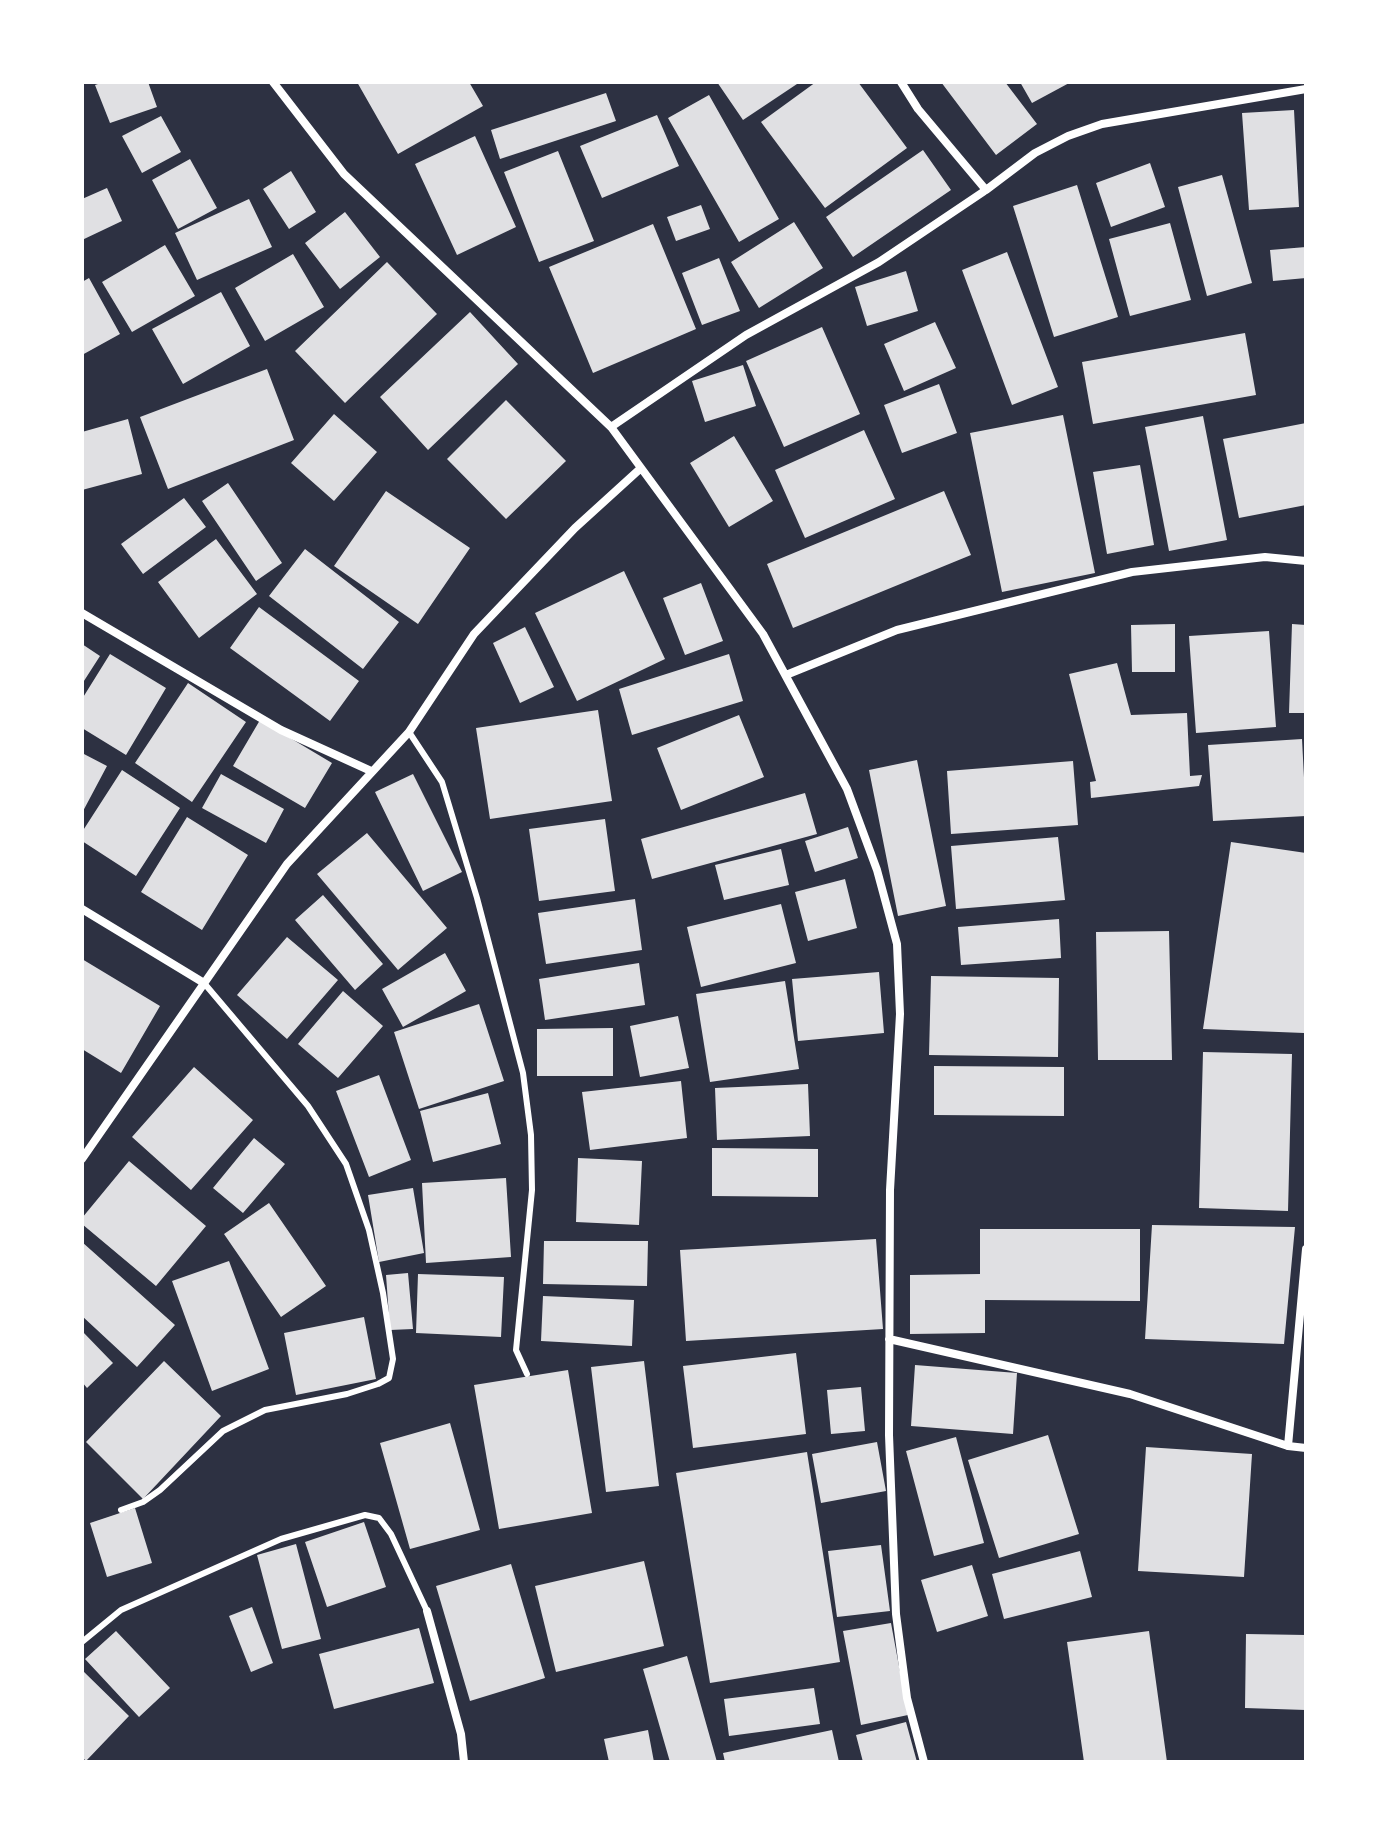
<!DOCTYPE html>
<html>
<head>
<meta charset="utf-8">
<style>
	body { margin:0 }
	#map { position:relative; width:1388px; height:1844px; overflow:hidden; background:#2d3142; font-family:Quicksand,sans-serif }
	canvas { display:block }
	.frame { position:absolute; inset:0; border:84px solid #fff; pointer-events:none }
</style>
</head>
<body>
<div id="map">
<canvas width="1388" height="1844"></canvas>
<div class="frame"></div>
</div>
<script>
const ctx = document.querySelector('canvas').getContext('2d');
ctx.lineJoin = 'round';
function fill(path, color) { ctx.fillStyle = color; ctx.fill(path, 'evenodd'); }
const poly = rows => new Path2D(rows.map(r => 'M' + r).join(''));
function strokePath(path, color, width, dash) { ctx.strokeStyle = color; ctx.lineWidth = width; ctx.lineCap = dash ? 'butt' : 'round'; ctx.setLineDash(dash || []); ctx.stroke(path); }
fill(poly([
	[104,82,148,82,157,107,110,123,95,85],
	[357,82,469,82,483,106,398,154],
	[717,82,800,82,743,120],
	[816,82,858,82,907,148,825,208,761,122],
	[941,82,1005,82,1037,124,996,155],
	[1020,82,1071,82,1032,103],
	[606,93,616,121,500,159,491,130],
	[709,95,779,219,739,242,668,118],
	[1294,110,1299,207,1249,210,1242,113],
	[657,115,679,166,602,198,580,146],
	[161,116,181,152,142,173,122,136],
	[475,136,516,227,457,255,415,164],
	[923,150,951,190,853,257,826,217],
	[558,151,594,241,539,262,504,172],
	[190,159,217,208,178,229,152,180],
	[1150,163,1165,207,1111,227,1096,183],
	[291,171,316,212,289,229,263,189],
	[1222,175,1252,283,1207,296,1178,187],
	[1077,185,1118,317,1054,337,1013,206],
	[107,188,122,221,82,240,82,199],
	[249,199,272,247,197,280,175,233],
	[701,205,710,229,676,241,667,217],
	[345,212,380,257,340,289,305,243],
	[794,222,823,268,759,308,731,262],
	[1170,223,1191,300,1130,316,1109,239],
	[653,224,696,329,593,373,549,267],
	[165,245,195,296,132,332,102,282],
	[1306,247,1306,278,1273,281,1270,250],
	[1007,252,1058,387,1012,405,962,270],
	[293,254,324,307,265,341,235,288],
	[719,258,740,311,702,325,682,273],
	[387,262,437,314,345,403,295,351],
	[906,271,918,311,867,326,855,287],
	[89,278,120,334,82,355,82,282],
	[221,292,250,346,183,384,152,329],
	[470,312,518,364,428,450,380,397],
	[935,322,956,368,904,391,884,344],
	[822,327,860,414,784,447,746,361],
	[1245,333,1256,395,1093,424,1082,362],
	[743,365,756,406,705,422,692,381],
	[267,369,294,440,168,489,140,417],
	[939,384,957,433,902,453,884,405],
	[506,400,566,461,506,519,447,459],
	[334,414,377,452,334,501,291,463],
	[1063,415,1095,573,1002,592,970,433],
	[1203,416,1227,540,1169,551,1145,427],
	[128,419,142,474,82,490,82,432],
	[1306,423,1306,505,1239,518,1223,439],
	[864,430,895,499,805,538,775,470],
	[734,436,773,501,729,527,690,463],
	[1140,465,1154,545,1107,554,1093,472],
	[228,483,282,563,256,581,202,501],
	[386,491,470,548,418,624,334,566],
	[944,491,971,555,793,628,767,564],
	[184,498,206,527,143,574,121,544],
	[216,539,257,594,199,638,158,582],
	[305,549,399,622,363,669,269,596],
	[624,571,665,659,577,701,535,613],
	[701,583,723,641,685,655,663,598],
	[259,607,359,681,330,721,230,648],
	[1175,624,1175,672,1132,672,1131,625],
	[1292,624,1306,625,1306,713,1289,713],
	[525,627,554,687,520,703,493,643],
	[1269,631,1276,727,1196,733,1189,636],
	[82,644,100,656,82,684],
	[110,654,166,688,126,755,82,728,82,699],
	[729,654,743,701,632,735,619,689],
	[1117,663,1131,715,1187,713,1190,776,1202,775,1199,786,1091,798,1090,782,1096,781,1069,674],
	[188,683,246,722,192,802,135,763],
	[598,710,612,801,490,819,476,728],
	[739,715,764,777,681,810,657,748],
	[260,720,332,763,305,808,233,766],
	[1302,739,1306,816,1213,821,1208,745],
	[82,753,107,766,82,813],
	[917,760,946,906,898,916,869,770],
	[1073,761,1078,825,951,834,947,771],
	[122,770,180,808,136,876,82,841,82,832],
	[221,774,284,809,266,843,202,808],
	[413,774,462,872,423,891,375,792],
	[805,793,817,834,652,879,641,839],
	[187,817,248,855,202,930,141,892],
	[605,819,615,891,539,901,529,829],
	[848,827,858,858,815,872,805,841],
	[367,833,447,928,398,970,317,874],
	[1058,837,1065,900,956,909,951,846],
	[1231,842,1306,853,1306,1024,1304,1033,1203,1029],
	[781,849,789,885,724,900,715,865],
	[845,879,857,928,808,941,795,892],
	[323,895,383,964,355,990,295,920],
	[635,899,642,950,546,964,538,913],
	[781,904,796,963,701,987,687,927],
	[1059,919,1061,958,961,965,958,927],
	[1169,931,1172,1060,1098,1060,1096,932],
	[287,937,338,980,287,1039,237,995],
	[445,953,466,991,403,1027,382,989],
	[82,959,160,1006,121,1073,82,1049],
	[639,963,645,1005,545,1020,539,979],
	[879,972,884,1033,798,1041,792,979],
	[931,976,1059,978,1058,1057,929,1055],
	[785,981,799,1069,710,1082,696,994],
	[343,991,383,1026,338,1078,298,1044],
	[479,1004,504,1081,419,1109,394,1032],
	[678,1016,689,1068,640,1077,630,1026],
	[613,1028,613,1076,537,1076,537,1029],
	[1203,1052,1292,1054,1288,1211,1199,1208],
	[934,1066,1064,1067,1064,1116,934,1115],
	[194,1067,253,1120,191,1190,132,1137],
	[379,1075,411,1160,369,1177,336,1091],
	[681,1081,687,1138,590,1150,582,1092],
	[808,1084,810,1136,717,1140,715,1088],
	[488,1093,501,1144,433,1162,420,1111],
	[254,1138,285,1164,243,1213,213,1188],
	[712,1148,818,1149,818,1197,712,1196],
	[578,1158,642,1161,639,1225,576,1222],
	[129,1161,206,1226,156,1286,82,1224,82,1218],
	[506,1178,511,1257,426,1263,422,1183],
	[413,1188,424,1253,379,1262,368,1195],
	[269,1203,326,1286,281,1317,224,1234],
	[1152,1225,1295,1227,1284,1344,1145,1339],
	[980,1229,1140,1229,1140,1301,985,1300,985,1333,910,1334,910,1275,980,1274],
	[876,1239,883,1329,686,1341,680,1250],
	[544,1241,648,1241,647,1286,543,1284],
	[82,1242,175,1325,137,1367,82,1316],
	[229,1261,269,1369,212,1391,172,1281],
	[408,1273,413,1329,390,1330,386,1275],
	[418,1274,504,1277,501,1337,416,1333],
	[543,1296,634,1300,632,1346,541,1341],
	[364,1317,376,1379,296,1395,284,1333],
	[82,1331,113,1363,87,1388,82,1382],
	[796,1353,806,1434,693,1448,683,1366],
	[164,1361,221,1416,143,1499,86,1442],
	[644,1361,659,1486,606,1492,591,1367],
	[915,1365,1017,1373,1013,1434,911,1426],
	[568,1370,592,1513,499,1529,474,1385],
	[861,1387,865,1431,831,1434,827,1390],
	[450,1423,480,1530,410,1549,380,1443],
	[1048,1435,1079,1534,999,1558,968,1460],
	[956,1437,984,1543,934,1556,906,1451],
	[877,1442,886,1491,821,1503,812,1454],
	[1146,1447,1252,1454,1244,1577,1138,1571],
	[807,1452,840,1662,710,1683,676,1473],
	[135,1508,152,1563,107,1577,90,1523],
	[364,1522,386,1587,327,1607,305,1542],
	[296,1544,321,1639,282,1649,257,1555],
	[881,1545,890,1611,837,1617,828,1551],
	[1080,1551,1092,1597,1004,1619,992,1574],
	[644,1561,664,1646,556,1672,535,1586],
	[511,1564,545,1678,470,1701,436,1586],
	[972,1565,988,1616,937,1632,921,1580],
	[252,1607,273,1663,251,1672,229,1616],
	[891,1623,908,1715,861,1725,843,1631],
	[419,1628,434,1683,334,1709,319,1654],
	[116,1631,170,1688,139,1717,85,1659],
	[1149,1631,1167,1762,1084,1762,1067,1642],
	[1246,1634,1306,1635,1306,1710,1245,1708],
	[687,1656,717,1762,670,1762,643,1669],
	[82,1670,129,1716,86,1761,82,1757],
	[814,1688,820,1724,729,1736,724,1699],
	[906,1722,917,1762,863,1762,856,1735],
	[648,1730,654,1762,609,1762,604,1739],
	[832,1730,839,1762,725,1762,723,1753]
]), '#e0e0e3');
strokePath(poly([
	[409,732,442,782,477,898,523,1073,531,1135,532,1190,516,1350,527,1374],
	[121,1510,143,1502,160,1490,223,1431,265,1410,347,1394,378,1384,389,1378,393,1359,383,1293,369,1230,346,1164,308,1106,204,983],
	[82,1642,121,1610,281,1539,365,1515,379,1518,391,1534,427,1611]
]), '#fff', 6);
strokePath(poly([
	[273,82,344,174,611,427,763,634,847,789,877,870,897,944,900,1014,890,1190,889,1435,896,1614,907,1698,924,1762],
	[901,82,918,109,986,190],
	[611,427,746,335,879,262,986,190,1035,153,1068,136,1102,124,1306,89],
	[82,613,281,730,371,771],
	[786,675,897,630,1132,572,1265,557,1306,561],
	[82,909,204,983],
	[82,1159,287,864,409,732,474,634,575,528,641,468],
	[889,1339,1130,1394,1288,1446,1306,1448],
	[1288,1446,1306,1249],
	[427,1611,461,1734,464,1762]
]), '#fff', 8);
</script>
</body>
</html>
